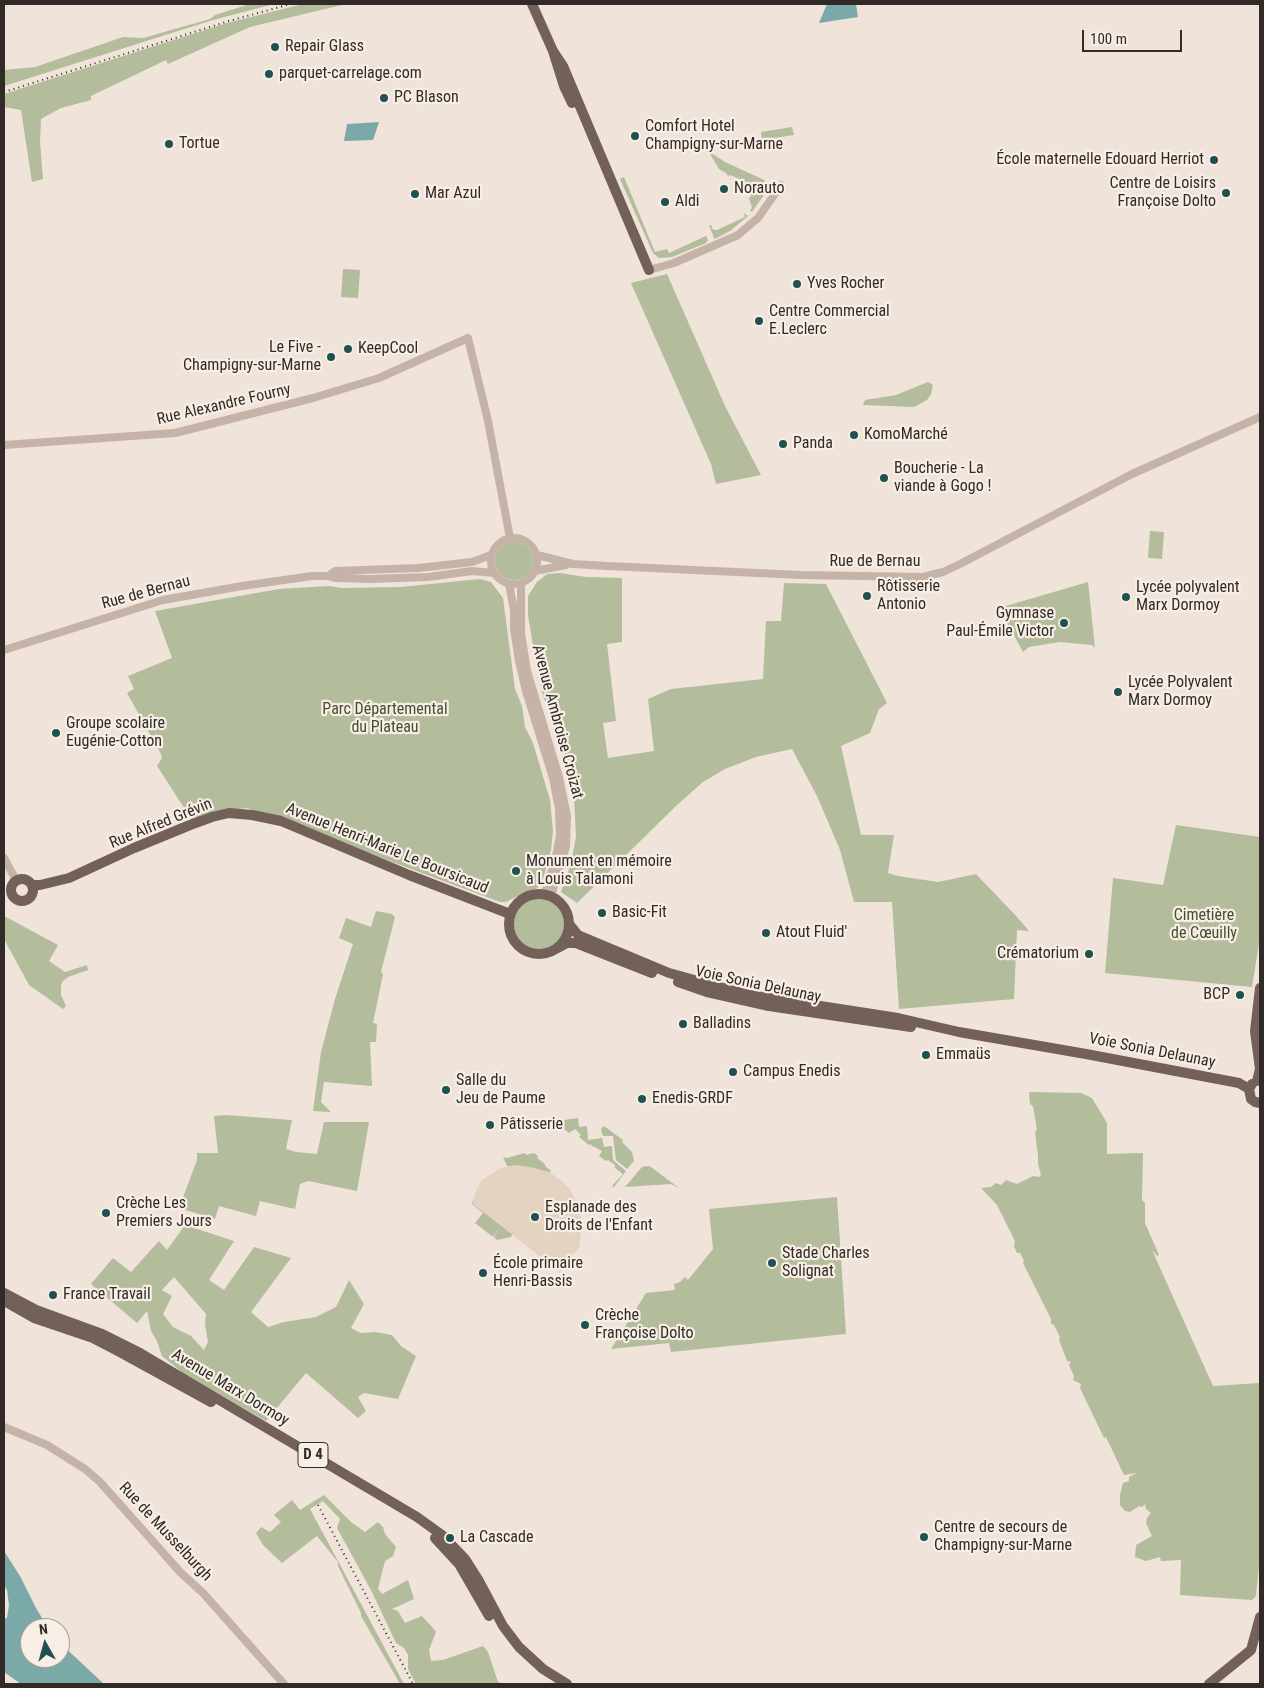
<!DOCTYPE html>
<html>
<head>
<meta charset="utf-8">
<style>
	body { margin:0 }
	#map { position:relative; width:1264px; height:1688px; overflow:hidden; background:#efe3da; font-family:"Roboto Condensed",sans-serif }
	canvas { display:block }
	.frame { position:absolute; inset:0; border:5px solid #322a27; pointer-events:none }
	.north { position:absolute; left:20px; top:1618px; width:50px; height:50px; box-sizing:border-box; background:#f7eee5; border:1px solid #a8a099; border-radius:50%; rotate:353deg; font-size:14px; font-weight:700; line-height:20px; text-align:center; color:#322a27 }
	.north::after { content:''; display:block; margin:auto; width:18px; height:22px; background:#205050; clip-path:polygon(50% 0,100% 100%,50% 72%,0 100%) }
	.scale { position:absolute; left:1082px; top:30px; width:100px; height:22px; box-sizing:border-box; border:2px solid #322a27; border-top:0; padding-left:6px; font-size:15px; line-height:18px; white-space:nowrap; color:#322a27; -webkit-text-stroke:4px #f7eee5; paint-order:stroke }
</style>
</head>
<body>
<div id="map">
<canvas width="1264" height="1688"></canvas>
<div class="frame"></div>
<div class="north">N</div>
<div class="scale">100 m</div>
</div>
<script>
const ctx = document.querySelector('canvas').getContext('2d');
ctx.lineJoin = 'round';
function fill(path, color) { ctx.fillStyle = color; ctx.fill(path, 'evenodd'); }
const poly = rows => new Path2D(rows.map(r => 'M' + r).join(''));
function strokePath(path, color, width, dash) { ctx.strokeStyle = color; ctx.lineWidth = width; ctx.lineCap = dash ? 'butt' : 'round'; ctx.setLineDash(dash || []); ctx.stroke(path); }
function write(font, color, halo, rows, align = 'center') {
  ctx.font = font + ' "Roboto Condensed",sans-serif'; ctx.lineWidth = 4.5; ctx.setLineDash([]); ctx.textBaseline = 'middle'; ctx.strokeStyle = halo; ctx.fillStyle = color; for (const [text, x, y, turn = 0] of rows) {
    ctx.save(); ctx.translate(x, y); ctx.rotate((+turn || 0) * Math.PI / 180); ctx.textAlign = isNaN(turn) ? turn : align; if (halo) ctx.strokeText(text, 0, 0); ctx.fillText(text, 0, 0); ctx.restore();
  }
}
fill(poly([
	[250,4,274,4,213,20,4,86,4,70,35,67,123,37,143,38,210,19,215,15],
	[303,4,346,4,250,27,168,64,166,60,91,96,91,100,61,108,41,119,40,142,43,179,32,182,21,110,4,107,4,94,227,23],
	[792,127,794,135,762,140,761,132],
	[711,153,725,162,764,180,768,189,752,212,750,210,752,208,749,198,751,196,745,181,730,175,728,176,726,173,719,169,710,154],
	[624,177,655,252,667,249,669,253,706,236,708,240,706,243,672,257,659,258,653,253,620,179],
	[744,213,748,216,730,231,715,239,714,238,709,225,711,225,713,230,717,230,745,217],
	[343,269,360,270,358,298,341,297],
	[667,274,725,406,761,475,716,484,711,464,631,283],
	[928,382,933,385,931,394,927,400,914,407,863,405,865,400,896,395],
	[1150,531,1164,532,1162,559,1148,558],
	'495 561a19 19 0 1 1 38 0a19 19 0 1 1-38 0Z',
	[560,573,586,577,622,578,622,642,607,644,616,721,603,723,608,758,654,751,648,699,671,689,763,679,766,621,781,621,784,583,826,584,887,703,879,709,870,733,841,746,861,835,894,835,888,873,898,876,938,882,976,874,1017,917,1029,931,1017,930,1014,999,899,1009,892,902,854,902,840,850,817,796,792,749,756,757,725,769,703,782,677,805,577,903,561,892,571,863,576,837,573,777,543,696,537,669,528,615,528,596,537,582,547,574],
	[480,579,491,582,503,598,515,689,522,706,525,727,533,743,550,800,553,831,551,850,542,883,536,889,525,892,506,902,500,902,247,808,231,810,192,820,159,769,157,766,162,758,161,754,127,693,134,689,128,676,172,658,155,611,279,589,329,586,342,588,401,587],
	[1088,582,1095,648,1092,645,1060,642,1029,647,1023,652,999,608],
	[1176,825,1260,837,1260,937,1252,987,1105,973,1113,878,1163,885],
	'513 924a26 26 0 1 1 52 0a26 26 0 1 1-52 0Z',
	[376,911,392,914,395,917,381,972,383,974,373,1023,377,1024,376,1042,370,1042,372,1086,324,1082,321,1102,331,1112,313,1111,321,1052,335,999,353,944,339,938,346,918,371,927],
	[6,917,58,945,49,961,65,972,87,965,88,970,68,977,63,981,61,985,61,995,66,1006,63,1009,29,985,4,939,4,918],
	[1029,1092,1081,1093,1092,1098,1107,1123,1107,1154,1143,1153,1142,1200,1145,1203,1145,1223,1159,1255,1157,1256,1152,1250,1213,1386,1260,1383,1260,1555,1256,1596,1252,1600,1180,1595,1181,1560,1161,1561,1160,1557,1146,1561,1135,1557,1136,1545,1152,1536,1146,1523,1147,1518,1151,1513,1146,1509,1145,1504,1142,1507,1139,1506,1130,1512,1125,1511,1120,1505,1120,1495,1123,1483,1129,1481,1129,1477,1137,1473,1124,1475,1106,1437,1104,1438,1080,1388,1081,1384,1073,1380,1074,1376,1069,1365,1071,1362,1067,1361,1059,1340,1060,1337,1054,1325,1051,1324,1051,1319,1023,1263,1024,1261,1020,1253,1017,1253,1014,1246,1015,1241,997,1205,981,1188,991,1187,996,1183,1001,1185,1006,1180,1017,1184,1033,1176,1039,1177,1041,1175,1038,1164,1038,1156,1035,1132,1037,1130,1033,1106,1030,1104],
	[226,1115,292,1120,286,1149,296,1152,317,1154,324,1122,369,1122,357,1191,308,1181,300,1184,295,1209,260,1201,256,1216,219,1206,215,1219,179,1208,197,1160,197,1153,218,1153,214,1116],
	[578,1118,579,1127,587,1126,588,1140,602,1138,604,1147,612,1146,613,1160,626,1171,614,1187,612,1186,623,1174,615,1168,615,1165,608,1160,606,1161,599,1156,602,1151,593,1146,592,1147,591,1144,589,1145,579,1137,581,1135,575,1129,569,1133,561,1126,563,1120],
	[604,1126,623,1140,622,1142,632,1152,634,1161,627,1169,616,1160,613,1136,603,1136,601,1129],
	[525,1153,526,1155,534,1153,538,1156,537,1158,545,1164,545,1166,551,1171,550,1173,507,1166,503,1157,507,1158],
	[649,1166,651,1167,679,1188,671,1184,625,1187,642,1167],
	[837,1197,846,1334,671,1352,669,1343,611,1349,646,1293,675,1290,674,1284,680,1282,685,1277,688,1280,713,1249,709,1209],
	[476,1199,513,1233,511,1237,497,1240,494,1237,500,1227,493,1237,475,1223,483,1213,472,1204,473,1200],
	[185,1225,234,1241,209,1280,224,1290,254,1247,291,1258,251,1312,268,1327,284,1322,316,1317,336,1307,349,1280,364,1304,351,1328,361,1333,375,1332,392,1335,401,1346,416,1356,398,1399,364,1393,358,1397,366,1411,358,1418,306,1373,266,1421,183,1373,162,1356,157,1341,151,1331,147,1311,137,1323,91,1284,113,1258,131,1272,159,1241,167,1250],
	[174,1277,206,1314,205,1324,208,1342,204,1350,191,1336,173,1327,163,1314,172,1296,162,1290],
	[324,1495,351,1522,365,1532,378,1522,383,1527,385,1534,396,1547,393,1556,385,1561,378,1589,382,1594,408,1580,414,1599,392,1609,398,1611,405,1623,422,1616,433,1628,436,1632,429,1650,431,1661,443,1660,483,1646,488,1652,498,1682,504,1684,416,1684,408,1669,408,1655,404,1648,396,1643,372,1592,337,1528,340,1519,323,1501,310,1509,404,1684,400,1684,361,1616,361,1613,338,1566,338,1562,317,1536,282,1563,263,1545,256,1533,261,1527,270,1532,281,1522,274,1515,292,1500,300,1510]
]), '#b3bc9b');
fill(poly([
	[514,1165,530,1167,549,1172,562,1181,571,1191,579,1208,582,1226,579,1247,560,1272,473,1204,475,1193,482,1180,501,1168]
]), '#e5d3c2');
fill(poly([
	[827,4,856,4,858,17,819,23],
	[379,122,373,140,344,141,347,124],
	[4,1551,20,1576,36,1608,48,1628,30,1628,30,1658,60,1658,60,1643,104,1684,21,1684,4,1672,4,1619,7,1618,9,1605,7,1590,4,1585]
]), '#7ba9a8');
strokePath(poly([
	[649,270,674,263,738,235,758,218,781,185],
	[4,445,175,433,313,398,379,378,468,338,488,421,510,538],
	'491 561a23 23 0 1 1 46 0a23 23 0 1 1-46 0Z',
	[537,555,573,564,607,566,801,575,923,577,943,572,960,564,1132,474,1260,417],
	[535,571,566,565],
	[328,576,335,571,418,568,472,562,491,555],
	[521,583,521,633,527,671,559,777,567,816,566,847,551,896],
	[509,584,514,610,514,629,519,661,526,691,553,778,559,809,560,835,556,857,546,890,543,894],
	[4,650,163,600,242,586,312,576,328,576,335,578,369,579,428,577,472,571,494,573],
	[4,858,16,880],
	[4,1427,47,1445,85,1469,100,1482,181,1573,203,1593,284,1684]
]), '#c5b3a7', 8);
strokePath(poly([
	[532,4,553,51,564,86,572,103],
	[553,51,563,66,649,270],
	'11 890a11 11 0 1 1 22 0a11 11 0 1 1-22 0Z',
	[32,885,40,885,69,878,134,848,190,825,212,817,229,813,252,815,281,821,409,875,510,914],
	'509 924a30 30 0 1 1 60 0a30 30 0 1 1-60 0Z',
	[570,925,578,935,669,973,749,995,898,1018,959,1032,1086,1054,1239,1083,1249,1089],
	[558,948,567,943,576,943,652,973],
	[678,982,707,992,769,1006,911,1027],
	[1257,1081,1260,1069,1255,1031,1260,988],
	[1252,1084,1249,1089,1251,1099,1255,1102,1260,1103],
	[4,1293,36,1310,102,1334,140,1353,417,1517,442,1535,465,1559,479,1581,503,1626,519,1647,543,1669,567,1684],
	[4,1301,34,1318,93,1338,120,1352,211,1402],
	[435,1538,459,1564,489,1616],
	[1209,1684,1251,1650,1260,1617]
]), '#736059', 10);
strokePath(poly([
	[4,92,229,21,291,4],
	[318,1505,413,1684]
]), '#322a27', 2, [1, 4]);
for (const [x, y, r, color] of [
	[275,47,5,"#205050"],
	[269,74,5,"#205050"],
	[384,98,5,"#205050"],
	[635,136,5,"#205050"],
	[169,144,5,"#205050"],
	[1214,160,5,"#205050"],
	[724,189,5,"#205050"],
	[1226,193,5,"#205050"],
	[415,194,5,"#205050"],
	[665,202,5,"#205050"],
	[797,284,5,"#205050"],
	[759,321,5,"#205050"],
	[348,349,5,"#205050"],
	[331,357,5,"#205050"],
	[854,435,5,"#205050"],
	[783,444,5,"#205050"],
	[884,478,5,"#205050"],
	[867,596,5,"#205050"],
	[1126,597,5,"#205050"],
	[1064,623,5,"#205050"],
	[1118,692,5,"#205050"],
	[56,733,5,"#205050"],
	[516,871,5,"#205050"],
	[602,913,5,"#205050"],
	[766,933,5,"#205050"],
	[1089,954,5,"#205050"],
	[1240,995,5,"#205050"],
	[683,1024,5,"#205050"],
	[926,1055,5,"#205050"],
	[733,1072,5,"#205050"],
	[446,1090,5,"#205050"],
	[642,1099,5,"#205050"],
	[490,1125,5,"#205050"],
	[106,1213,5,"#205050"],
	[535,1217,5,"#205050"],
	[772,1263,5,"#205050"],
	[483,1273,5,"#205050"],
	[53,1295,5,"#205050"],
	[585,1325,5,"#205050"],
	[924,1537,5,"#205050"],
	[450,1538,5,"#205050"]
]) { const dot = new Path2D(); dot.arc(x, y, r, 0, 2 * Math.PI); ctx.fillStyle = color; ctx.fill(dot); strokePath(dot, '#f7eee5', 2); }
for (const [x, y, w] of [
	[313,1455,30]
]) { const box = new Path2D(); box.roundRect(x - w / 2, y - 12.5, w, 25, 4); ctx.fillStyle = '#f7eee5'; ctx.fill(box); strokePath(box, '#322a27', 1); }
write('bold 15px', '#322a27', null, [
	["D 4",313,1455]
]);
write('16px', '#322a27', '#f7eee5', [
	["Repair Glass",285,47],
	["parquet-carrelage.com",279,74],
	["PC Blason",394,98],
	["Comfort Hotel",645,127],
	["Champigny-sur-Marne",645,145],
	["Tortue",179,144],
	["École maternelle Edouard Herriot",1204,160,"right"],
	["Centre de Loisirs",1216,184,"right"],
	["Françoise Dolto",1216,202,"right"],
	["Norauto",734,189],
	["Mar Azul",425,194],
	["Aldi",675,202],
	["Yves Rocher",807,284],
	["Centre Commercial",769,312],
	["E.Leclerc",769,330],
	["Le Five -",321,348,"right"],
	["Champigny-sur-Marne",321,366,"right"],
	["KeepCool",358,349],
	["KomoMarché",864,435],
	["Panda",793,444],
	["Boucherie - La",894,469],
	["viande à Gogo !",894,487],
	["Rôtisserie",877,587],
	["Antonio",877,605],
	["Lycée polyvalent",1136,588],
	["Marx Dormoy",1136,606],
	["Gymnase",1054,614,"right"],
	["Paul-Émile Victor",1054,632,"right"],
	["Lycée Polyvalent",1128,683],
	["Marx Dormoy",1128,701],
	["Groupe scolaire",66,724],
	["Eugénie-Cotton",66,742],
	["Monument en mémoire",526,862],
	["à Louis Talamoni",526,880],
	["Basic-Fit",612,913],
	["Atout Fluid'",776,933],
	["Crématorium",1079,954,"right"],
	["BCP",1230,995,"right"],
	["Balladins",693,1024],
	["Emmaüs",936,1055],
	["Campus Enedis",743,1072],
	["Salle du",456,1081],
	["Jeu de Paume",456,1099],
	["Enedis-GRDF",652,1099],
	["Pâtisserie",500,1125],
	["Crèche Les",116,1204],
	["Premiers Jours",116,1222],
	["Esplanade des",545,1208],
	["Droits de l'Enfant",545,1226],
	["Stade Charles",782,1254],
	["Solignat",782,1272],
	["École primaire",493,1264],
	["Henri-Bassis",493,1282],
	["France Travail",63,1295],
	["Crèche",595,1316],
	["Françoise Dolto",595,1334],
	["Centre de secours de",934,1528],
	["Champigny-sur-Marne",934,1546],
	["La Cascade",460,1538]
], 'left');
write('16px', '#322a27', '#f7eee5', [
	["Rue Alexandre Fourny",224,405,-13],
	["Rue de Bernau",875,562],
	["Rue de Bernau",146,593,-15],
	["Avenue Ambroise Croizat",557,722,75],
	["Rue Alfred Grévin",161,824,-22],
	["Avenue Henri-Marie Le Boursicaud",387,849,22],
	["Voie Sonia Delaunay",758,985,12],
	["Voie Sonia Delaunay",1152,1051,11],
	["Avenue Marx Dormoy",230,1388,31],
	["Rue de Musselburgh",165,1532,47]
]);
write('16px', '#444e2d', '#f7eee5', [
	["Parc Départemental",385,710],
	["du Plateau",385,728],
	["Cimetière",1204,916],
	["de Cœuilly",1204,934]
]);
</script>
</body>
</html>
